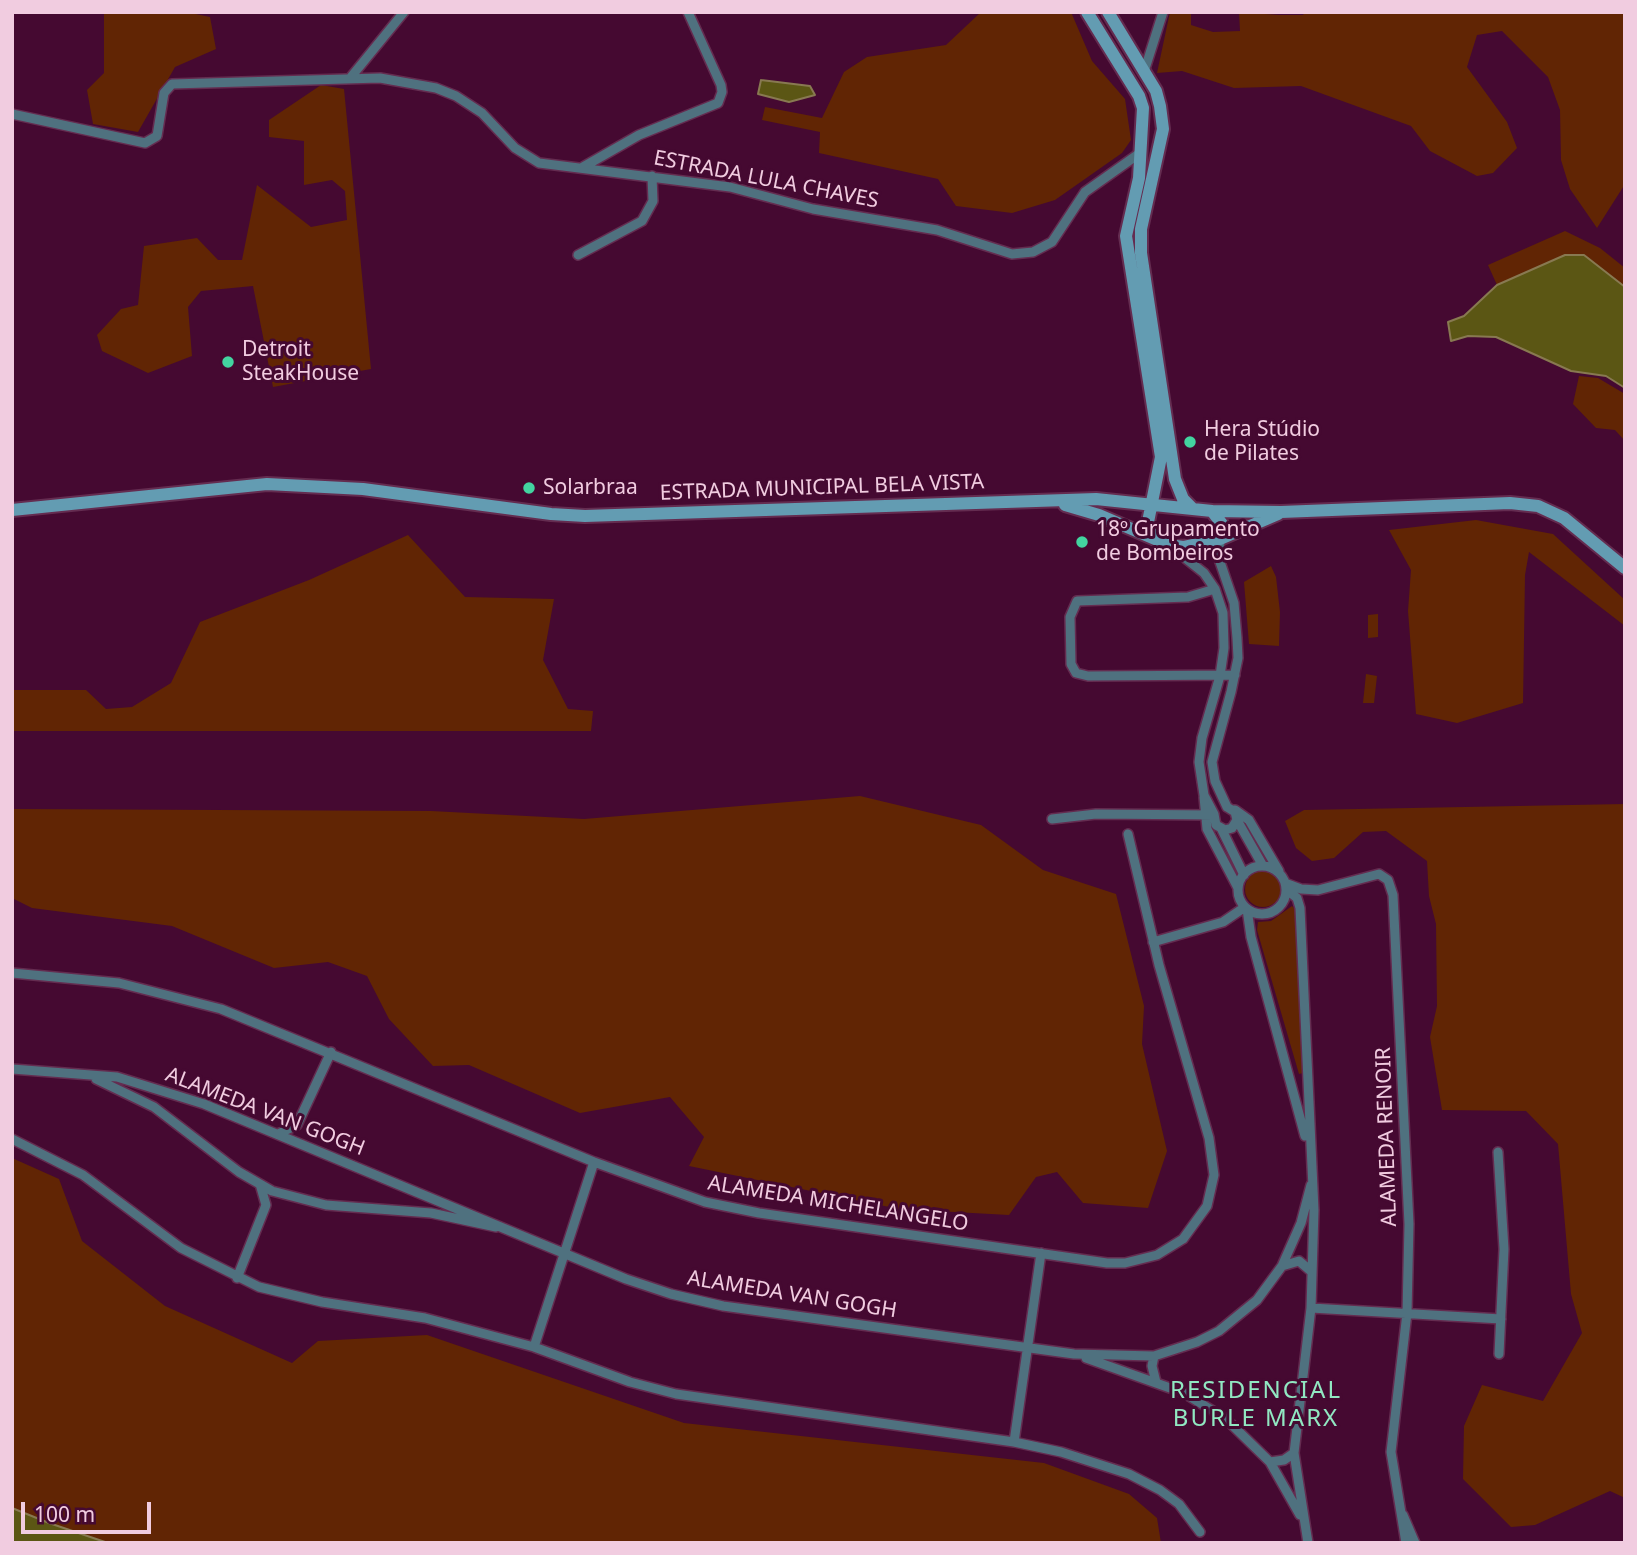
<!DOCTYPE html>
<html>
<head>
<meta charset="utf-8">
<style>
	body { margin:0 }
	#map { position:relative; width:1637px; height:1555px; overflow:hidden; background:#450931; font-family:"Noto Sans",sans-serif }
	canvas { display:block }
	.frame { position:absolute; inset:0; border:14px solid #f1cce0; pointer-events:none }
	.scale { position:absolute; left:21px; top:1502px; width:130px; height:32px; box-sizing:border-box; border:4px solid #f1cce0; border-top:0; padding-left:9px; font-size:21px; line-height:24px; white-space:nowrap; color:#f1cce0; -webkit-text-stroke:5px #450931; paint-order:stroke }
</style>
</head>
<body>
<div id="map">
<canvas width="1637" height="1555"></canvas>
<div class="frame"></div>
<div class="scale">100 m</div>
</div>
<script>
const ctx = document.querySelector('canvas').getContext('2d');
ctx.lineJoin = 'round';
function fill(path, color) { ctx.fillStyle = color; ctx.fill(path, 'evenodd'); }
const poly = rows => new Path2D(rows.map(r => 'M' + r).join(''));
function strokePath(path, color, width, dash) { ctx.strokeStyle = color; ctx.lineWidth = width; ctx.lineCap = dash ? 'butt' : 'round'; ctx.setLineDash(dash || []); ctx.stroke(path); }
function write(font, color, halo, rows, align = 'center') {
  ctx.font = font + ' "Noto Sans",sans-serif'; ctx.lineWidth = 6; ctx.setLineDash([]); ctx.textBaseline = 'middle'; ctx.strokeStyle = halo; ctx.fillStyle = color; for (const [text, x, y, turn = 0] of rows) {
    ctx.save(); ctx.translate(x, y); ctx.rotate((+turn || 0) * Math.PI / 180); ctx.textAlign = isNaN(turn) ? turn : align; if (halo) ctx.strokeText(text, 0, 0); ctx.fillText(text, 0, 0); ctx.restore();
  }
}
fill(poly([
	[104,12,186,12,210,17,216,49,175,67,138,132,93,124,87,90,104,73],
	[981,12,1071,12,1092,61,1125,99,1131,140,1122,153,1055,200,1012,213,956,206,938,179,819,153,820,132,762,120,765,107,822,118,844,72,867,57,946,45],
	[1170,12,1191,12,1191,25,1213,32,1240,31,1239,12,1279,15,1303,15,1305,12,1625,12,1625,184,1597,228,1570,189,1561,160,1560,110,1548,77,1502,31,1477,35,1467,67,1507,122,1517,148,1493,173,1477,176,1430,151,1411,126,1301,86,1234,88,1182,71,1157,73],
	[321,85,344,89,371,369,273,387,253,286,201,291,188,307,192,356,148,373,102,351,97,335,121,309,138,305,144,246,197,238,218,260,242,260,257,185,311,227,347,220,345,191,332,180,304,185,304,141,269,137,269,120],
	[1565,231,1600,248,1625,268,1625,287,1584,255,1565,255,1497,285,1488,265],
	[1579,376,1598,378,1625,394,1625,441,1615,430,1596,428,1573,404],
	[1476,520,1553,534,1625,600,1625,626,1529,552,1525,575,1523,703,1457,723,1416,714,1408,611,1411,570,1389,530],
	[408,535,465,597,554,599,543,660,568,709,593,711,591,731,12,731,12,690,86,690,106,709,132,707,171,683,200,622,309,580],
	[1271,566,1276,577,1280,612,1279,646,1249,644,1244,582],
	[1378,614,1378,637,1368,638,1368,615],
	[1366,674,1377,676,1374,703,1363,703],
	[860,796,981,825,1043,870,1116,894,1144,1006,1142,1044,1167,1151,1148,1208,1083,1203,1057,1172,1036,1177,1009,1215,899,1209,689,1166,704,1137,670,1097,580,1113,469,1065,433,1066,389,1019,367,976,328,962,274,968,172,926,32,908,12,898,12,809,431,811,584,819],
	[1625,804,1625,1498,1610,1491,1535,1525,1511,1527,1463,1479,1464,1426,1482,1385,1543,1401,1582,1333,1571,1294,1558,1144,1526,1111,1442,1110,1430,1037,1437,1006,1436,924,1429,896,1427,861,1386,831,1363,832,1334,858,1312,861,1296,848,1285,821,1304,810],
	'1245 889a18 18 0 1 1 36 0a18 18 0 1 1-36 0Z',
	[1292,906,1296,910,1303,1073,1299,1074,1257,930,1258,922,1271,921],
	[12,1158,59,1179,82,1241,165,1306,292,1363,318,1341,427,1335,684,1423,1044,1463,1129,1494,1157,1518,1161,1543,108,1543,49,1523,12,1508]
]), '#612504');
const water = poly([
	[761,80,810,86,815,95,789,102,758,94,761,80],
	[1565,255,1584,255,1625,287,1625,388,1606,376,1571,371,1496,337,1468,336,1451,341,1448,322,1464,316,1497,285,1565,255],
	[12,1508,49,1523,108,1543,12,1543,12,1508]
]);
fill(water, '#5b5614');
strokePath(water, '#887951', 2);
const minor = poly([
	[1144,72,1163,12],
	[351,77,404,12],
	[12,114,145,143,157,136,164,93,172,84,380,78,436,88,456,96,482,113,515,148,539,163,730,187,813,209,937,230,1012,254,1033,252,1052,242,1085,192,1140,153],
	[583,167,639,135,718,103,722,92,721,85,688,12],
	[578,255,642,221,653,201,652,176],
	[1220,539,1219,559,1234,603,1237,638,1238,658,1231,692,1212,762,1215,781,1227,807],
	[1170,546,1204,573,1215,589,1223,613,1224,648,1220,676,1202,738,1199,762,1204,795,1214,814,1216,825,1225,830,1232,828,1237,820,1235,812,1227,807],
	[1215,589,1188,597,1077,601,1070,617,1071,664,1076,673,1088,676,1235,675],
	[1204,797,1207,829,1238,888],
	[1235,810,1249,820,1279,871],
	[1052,819,1096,814,1214,815],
	[1237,820,1263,866],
	[1222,830,1244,875],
	'1238 890a24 24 0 1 1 48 0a24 24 0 1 1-48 0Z',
	[1285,883,1301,889,1318,890,1379,874,1388,880,1393,895,1409,1224,1407,1313,1391,1452,1406,1543],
	[1286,889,1297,898,1300,908,1314,1210,1311,1308,1294,1453,1308,1543],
	[1247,909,1251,937,1305,1136],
	[1153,942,1223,922,1245,907],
	[12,973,119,983,221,1009,594,1162,705,1202,759,1213,1107,1263,1125,1263,1157,1255,1183,1239,1207,1206,1214,1175,1209,1138,1159,965,1128,834],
	[12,1069,117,1077,204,1104,626,1279,671,1294,723,1306,1074,1354,1154,1356,1197,1342,1219,1331,1257,1300,1282,1266,1301,1223,1311,1185],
	[96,1079,154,1107,239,1172,272,1191,326,1205,431,1213,496,1227],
	[278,1134,297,1125,331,1052],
	[12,1139,83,1175,181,1248,259,1287,322,1302,425,1318,534,1347,630,1382,676,1394,1014,1442,1061,1452,1129,1474,1160,1490,1179,1504,1200,1532],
	[1498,1152,1504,1249,1499,1354],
	[1282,1266,1299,1261,1312,1272],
	[237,1278,266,1205,260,1184],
	[1311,1308,1501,1319],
	[534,1347,594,1162],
	[1154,1356,1152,1366,1156,1382],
	[1086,1358,1184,1393,1226,1419,1270,1462,1300,1515],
	[1014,1442,1041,1253],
	[1270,1462,1284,1460,1294,1453],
	[1403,1515,1415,1543]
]);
const secondary = poly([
	[1087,12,1139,96,1143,108,1139,178,1126,236,1161,457,1148,522,1152,530,1169,545],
	[1108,12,1156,91,1160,106,1163,129,1141,229,1141,253,1175,479,1183,499,1192,508],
	[1065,505,1099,515,1169,545,1183,547,1220,539,1278,514],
	[12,510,267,484,363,489,551,514,585,516,1096,499,1212,511,1281,512,1510,503,1538,506,1564,518,1625,568],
	[1212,511,1222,524,1220,539]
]);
strokePath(minor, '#642c50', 12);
strokePath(secondary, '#642c50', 16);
strokePath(minor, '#4f717f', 9);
strokePath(secondary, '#639cb2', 12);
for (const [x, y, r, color] of [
	[228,362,7,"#43d4a0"],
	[1190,442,7,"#43d4a0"],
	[529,488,7,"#43d4a0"],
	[1082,542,7,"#43d4a0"]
]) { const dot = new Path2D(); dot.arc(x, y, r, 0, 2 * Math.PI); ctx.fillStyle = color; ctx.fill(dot); strokePath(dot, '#450931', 2.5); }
write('21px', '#f1cce0', '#450931', [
	["ESTRADA LULA CHAVES",766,180,11],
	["ESTRADA MUNICIPAL BELA VISTA",822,488,-2],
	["ALAMEDA VAN GOGH",265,1112,21],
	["ALAMEDA RENOIR",1387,1137,-92],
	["ALAMEDA MICHELANGELO",838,1204,9],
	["ALAMEDA VAN GOGH",792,1295,9]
]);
write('21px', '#f1cce0', '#450931', [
	["Detroit",242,350],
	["SteakHouse",242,374],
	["Hera Stúdio",1204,430],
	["de Pilates",1204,454],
	["Solarbraa",543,488],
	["18º Grupamento",1096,530],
	["de Bombeiros",1096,554]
], 'left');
ctx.letterSpacing = '2px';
write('24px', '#91e8c2', '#450931', [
	["RESIDENCIAL",1256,1391],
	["BURLE MARX",1256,1419]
]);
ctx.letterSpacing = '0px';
</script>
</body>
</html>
